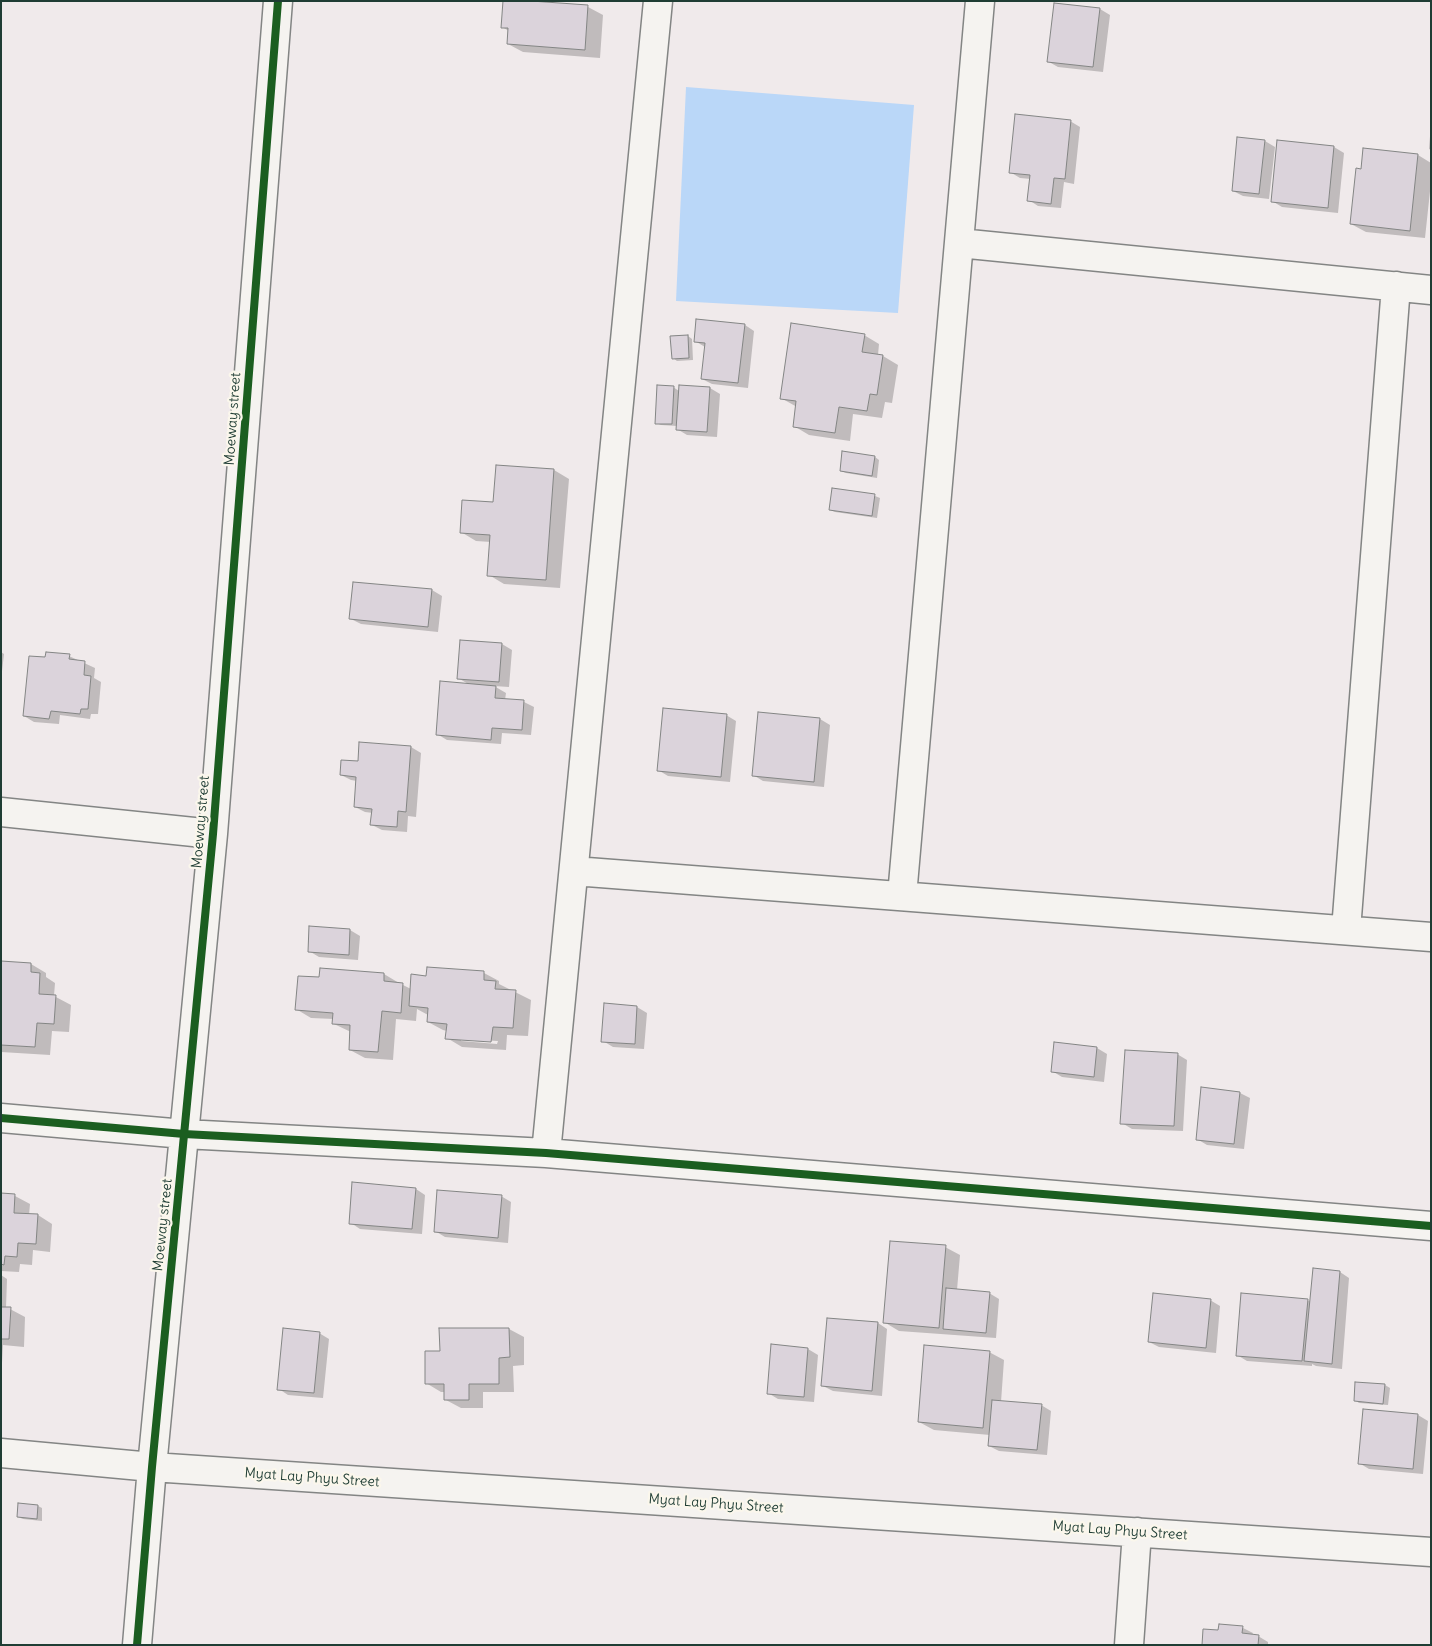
<!DOCTYPE html>
<html>
<head>
<meta charset="utf-8">
<style>
	body { margin:0 }
	#map { position:relative; width:1432px; height:1646px; overflow:hidden; background:#f0eaeb; font-family:Delius,sans-serif }
	canvas { display:block }
	.frame { position:absolute; inset:0; border:2px solid #1f3d34; pointer-events:none }
</style>
</head>
<body>
<div id="map">
<canvas width="1432" height="1646"></canvas>
<div class="frame"></div>
</div>
<script>
const ctx = document.querySelector('canvas').getContext('2d');
ctx.lineJoin = 'round';
function fill(path, color) { ctx.fillStyle = color; ctx.fill(path, 'evenodd'); }
const poly = rows => new Path2D(rows.map(r => 'M' + r).join(''));
function strokePath(path, color, width, dash) { ctx.strokeStyle = color; ctx.lineWidth = width; ctx.lineCap = dash ? 'butt' : 'round'; ctx.setLineDash(dash || []); ctx.stroke(path); }
function write(font, color, halo, rows, align = 'center') {
  ctx.font = font + ' Delius,sans-serif'; ctx.lineWidth = 4.5; ctx.setLineDash([]); ctx.textBaseline = 'middle'; ctx.strokeStyle = halo; ctx.fillStyle = color; for (const [text, x, y, turn = 0] of rows) {
    ctx.save(); ctx.translate(x, y); ctx.rotate((+turn || 0) * Math.PI / 180); ctx.textAlign = isNaN(turn) ? turn : align; if (halo) ctx.strokeText(text, 0, 0); ctx.fillText(text, 0, 0); ctx.restore();
  }
}
fill(poly([
	[686,87,914,105,898,313,676,301]
]), '#bad7f8');
fill(poly([
	[504,1,546,1,546,4,588,7,603,15,600,58,523,52,508,44,509,31,502,27],
	[1100,9,1110,15,1103,72,1058,67,1049,62],
	[1070,121,1080,127,1074,184,1064,182,1061,208,1038,206,1029,200,1031,179,1020,178,1010,172],
	[1430,136,1431,136,1431,150,1429,149],
	[1265,141,1275,147,1269,199,1243,196,1233,191],
	[1278,141,1334,147,1344,153,1338,213,1282,207,1272,201],
	[1418,155,1431,163,1431,182,1425,238,1366,232,1351,224,1362,170],
	[745,325,754,331,748,388,712,384,702,379,705,347,695,341],
	[864,335,879,344,878,355,883,356,898,365,892,403,885,402,882,418,853,414,850,441,809,435,794,426,797,407,781,398],
	[688,336,692,339,693,360,677,361,673,358],
	[680,386,710,388,720,394,717,437,687,435,677,429,677,426,661,425,656,423,673,387,679,391],
	[843,453,875,457,879,460,877,478,846,473,841,471],
	[554,470,569,479,560,588,504,584,489,575,491,542,476,541,461,532,494,503],
	[833,489,875,496,880,498,877,518,835,512,830,510],
	[432,590,442,596,438,632,361,624,351,619],
	[462,641,502,644,512,650,509,687,494,686,506,693,505,700,524,702,534,707,531,735,502,733,501,744,447,740,437,734,470,685,458,678],
	[1,652,4,654,1,680],
	[69,656,95,668,94,678,101,682,98,714,91,714,90,719,60,715,59,724,34,722,24,716,46,658],
	[726,715,736,721,730,782,668,776,658,770],
	[820,719,830,725,824,787,763,781,753,775],
	[360,744,411,747,421,753,416,817,408,816,407,832,382,830,372,825,373,813,365,812,355,807,357,781,351,780,341,775,359,763],
	[311,927,350,930,360,936,358,960,319,957,309,951],
	[1,962,31,964,46,973,46,977,55,983,54,996,71,1005,69,1032,52,1031,50,1055,1,1052],
	[321,969,384,974,399,983,411,989,428,977,428,969,484,973,499,981,499,984,531,1000,528,1036,507,1035,506,1050,462,1047,447,1038,447,1031,443,1030,428,1022,428,1015,417,1009,416,1021,396,1019,393,1060,365,1058,350,1050,351,1032,334,1024,334,1019,311,1018,296,1009,320,979],
	[461,1039,498,1041,497,1044,461,1041],
	[605,1004,637,1007,647,1013,644,1049,613,1047,603,1041],
	[1097,1048,1107,1054,1104,1082,1062,1077,1052,1071],
	[1177,1054,1187,1060,1183,1131,1132,1129,1122,1123],
	[1240,1093,1250,1098,1244,1149,1207,1145,1197,1139],
	[416,1189,425,1195,422,1234,360,1229,351,1223],
	[1,1195,15,1196,30,1204,29,1215,38,1215,52,1224,50,1252,33,1250,32,1265,20,1264,19,1272,1,1271],
	[501,1196,511,1202,508,1243,445,1237,435,1231],
	[945,1247,960,1255,957,1290,989,1293,999,1299,996,1338,899,1331,884,1322],
	[1340,1272,1349,1278,1342,1369,1316,1366,1312,1364,1312,1366,1247,1361,1237,1355,1307,1300,1311,1302],
	[1,1275,7,1279,6,1308,10,1309,25,1317,24,1347,3,1345,2,1363],
	[1210,1300,1220,1306,1216,1353,1159,1347,1149,1342],
	[878,1323,887,1329,882,1396,833,1391,823,1386],
	[509,1329,524,1337,524,1365,513,1366,514,1392,483,1392,483,1408,461,1408,446,1400,446,1392,441,1392,426,1383,441,1352],
	[319,1333,329,1339,323,1398,288,1395,279,1389],
	[808,1349,818,1355,814,1402,778,1399,768,1393],
	[989,1352,1004,1360,1001,1402,1041,1405,1051,1411,1047,1455,999,1451,989,1446,990,1435,934,1430,919,1422],
	[1356,1383,1385,1385,1390,1388,1388,1405,1359,1403,1355,1400],
	[1418,1415,1428,1421,1423,1474,1369,1469,1359,1463],
	[38,1506,42,1508,42,1521,23,1519,18,1517],
	[1220,1626,1243,1628,1253,1633,1252,1635,1258,1636,1268,1642,1268,1645,1203,1645,1219,1632]
]), '#0003');
const building = poly([
	[503,1,531,1,588,5,585,50,507,44,508,28,501,28,503,1],
	[1054,3,1100,8,1093,67,1047,62,1054,3],
	[1015,114,1071,120,1065,179,1054,178,1051,204,1027,201,1030,175,1009,173,1015,114],
	[1237,137,1265,140,1259,194,1232,191,1237,137],
	[1277,140,1334,146,1328,208,1271,202,1277,140],
	[1363,148,1418,154,1410,231,1350,224,1356,168,1361,169,1363,148],
	[696,319,745,324,738,383,701,379,705,343,694,342,696,319],
	[791,323,865,334,862,352,883,355,877,395,870,394,867,411,839,407,835,433,793,427,796,401,780,399,791,323],
	[688,335,689,358,672,359,670,336,688,335],
	[657,385,674,386,672,424,655,424,657,385],
	[679,385,710,387,707,432,676,430,679,385],
	[842,451,875,456,872,476,840,471,842,451],
	[496,465,554,469,546,580,487,576,490,535,460,533,462,500,493,502,496,465],
	[832,488,875,494,872,516,829,510,832,488],
	[353,582,432,589,428,627,349,619,353,582],
	[460,640,502,643,499,682,457,679,460,640],
	[46,652,70,654,69,659,85,661,84,675,91,676,88,709,81,709,80,714,51,711,49,719,23,716,29,656,45,657,46,652],
	[440,681,496,686,495,698,524,700,522,730,492,728,491,740,436,735,440,681],
	[663,708,727,714,721,777,657,771,663,708],
	[758,712,820,718,814,782,752,776,758,712],
	[359,742,411,746,406,812,398,811,397,827,370,825,372,809,354,807,356,777,340,775,341,760,358,761,359,742],
	[309,926,350,929,349,955,308,952,309,926],
	[1,961,31,963,31,972,40,973,39,994,56,995,54,1024,37,1023,35,1047,1,1045,1,961],
	[427,967,484,971,484,980,496,981,495,989,516,990,513,1028,493,1027,491,1042,445,1039,447,1024,427,1022,428,1008,409,1006,411,974,426,976,427,967],
	[320,968,384,973,384,981,403,983,401,1013,382,1011,378,1052,349,1050,350,1025,332,1024,333,1013,295,1010,298,976,319,977,320,968],
	[604,1003,637,1006,635,1044,601,1042,604,1003],
	[1054,1042,1097,1047,1094,1077,1051,1072,1054,1042],
	[1125,1050,1178,1053,1174,1126,1120,1124,1125,1050],
	[1201,1087,1240,1092,1234,1144,1196,1140,1201,1087],
	[352,1182,416,1188,412,1229,349,1224,352,1182],
	[437,1190,502,1195,498,1238,434,1232,437,1190],
	[1,1193,15,1194,14,1213,38,1214,36,1244,18,1243,17,1257,5,1256,4,1265,1,1264,1,1193],
	[890,1241,946,1245,939,1328,883,1323,890,1241],
	[1313,1268,1340,1271,1332,1364,1304,1361,1313,1268],
	[946,1288,990,1292,986,1333,943,1329,946,1288],
	[1153,1293,1211,1299,1206,1348,1148,1342,1153,1293],
	[1241,1293,1308,1299,1302,1361,1236,1356,1241,1293],
	[1,1307,11,1307,9,1339,1,1339,1,1307],
	[827,1318,878,1322,872,1391,821,1386,827,1318],
	[283,1328,320,1332,314,1393,277,1390,283,1328],
	[439,1328,509,1328,510,1357,499,1358,499,1384,469,1384,469,1400,444,1400,444,1384,425,1384,425,1351,440,1351,439,1328],
	[771,1344,808,1348,804,1397,767,1394,771,1344],
	[924,1345,990,1351,983,1428,918,1422,924,1345],
	[1355,1382,1385,1384,1383,1404,1354,1401,1355,1382],
	[992,1400,1042,1404,1037,1450,988,1446,992,1400],
	[1363,1409,1418,1414,1413,1469,1358,1464,1363,1409],
	[18,1503,38,1505,37,1519,17,1517,18,1503],
	[1219,1624,1243,1626,1242,1633,1259,1635,1258,1645,1202,1645,1203,1629,1218,1630,1219,1624]
]);
fill(building, '#dbd3db');
strokePath(building, '#838584', 1);
const minor = poly([
	[959,243,1431,290],
	[1,812,213,834],
	[574,871,1431,937],
	[902,896,980,1],
	[1346,930,1396,286],
	[1,1118,184,1134,546,1153,1431,1226],
	[546,1153,658,1],
	[1,1453,152,1467,1431,1552],
	[137,1645,152,1467,213,834,278,1],
	[1129,1645,1137,1532]
]);
strokePath(minor, '#838584', 31);
strokePath(minor, '#f5f3f0', 28);
strokePath(poly([
	[1,1118,184,1134,546,1153,1431,1226],
	[137,1645,152,1467,213,834,278,1]
]), '#1b5e20', 8);
write('14px', '#1f3d34', '#fbf7ec', [
	["Moeway street",233,419,-86],
	["Moeway street",201,822,-85],
	["Moeway street",163,1225,-84],
	["Myat Lay Phyu Street",312,1478,4],
	["Myat Lay Phyu Street",716,1504,4],
	["Myat Lay Phyu Street",1120,1531,4]
]);
</script>
</body>
</html>
